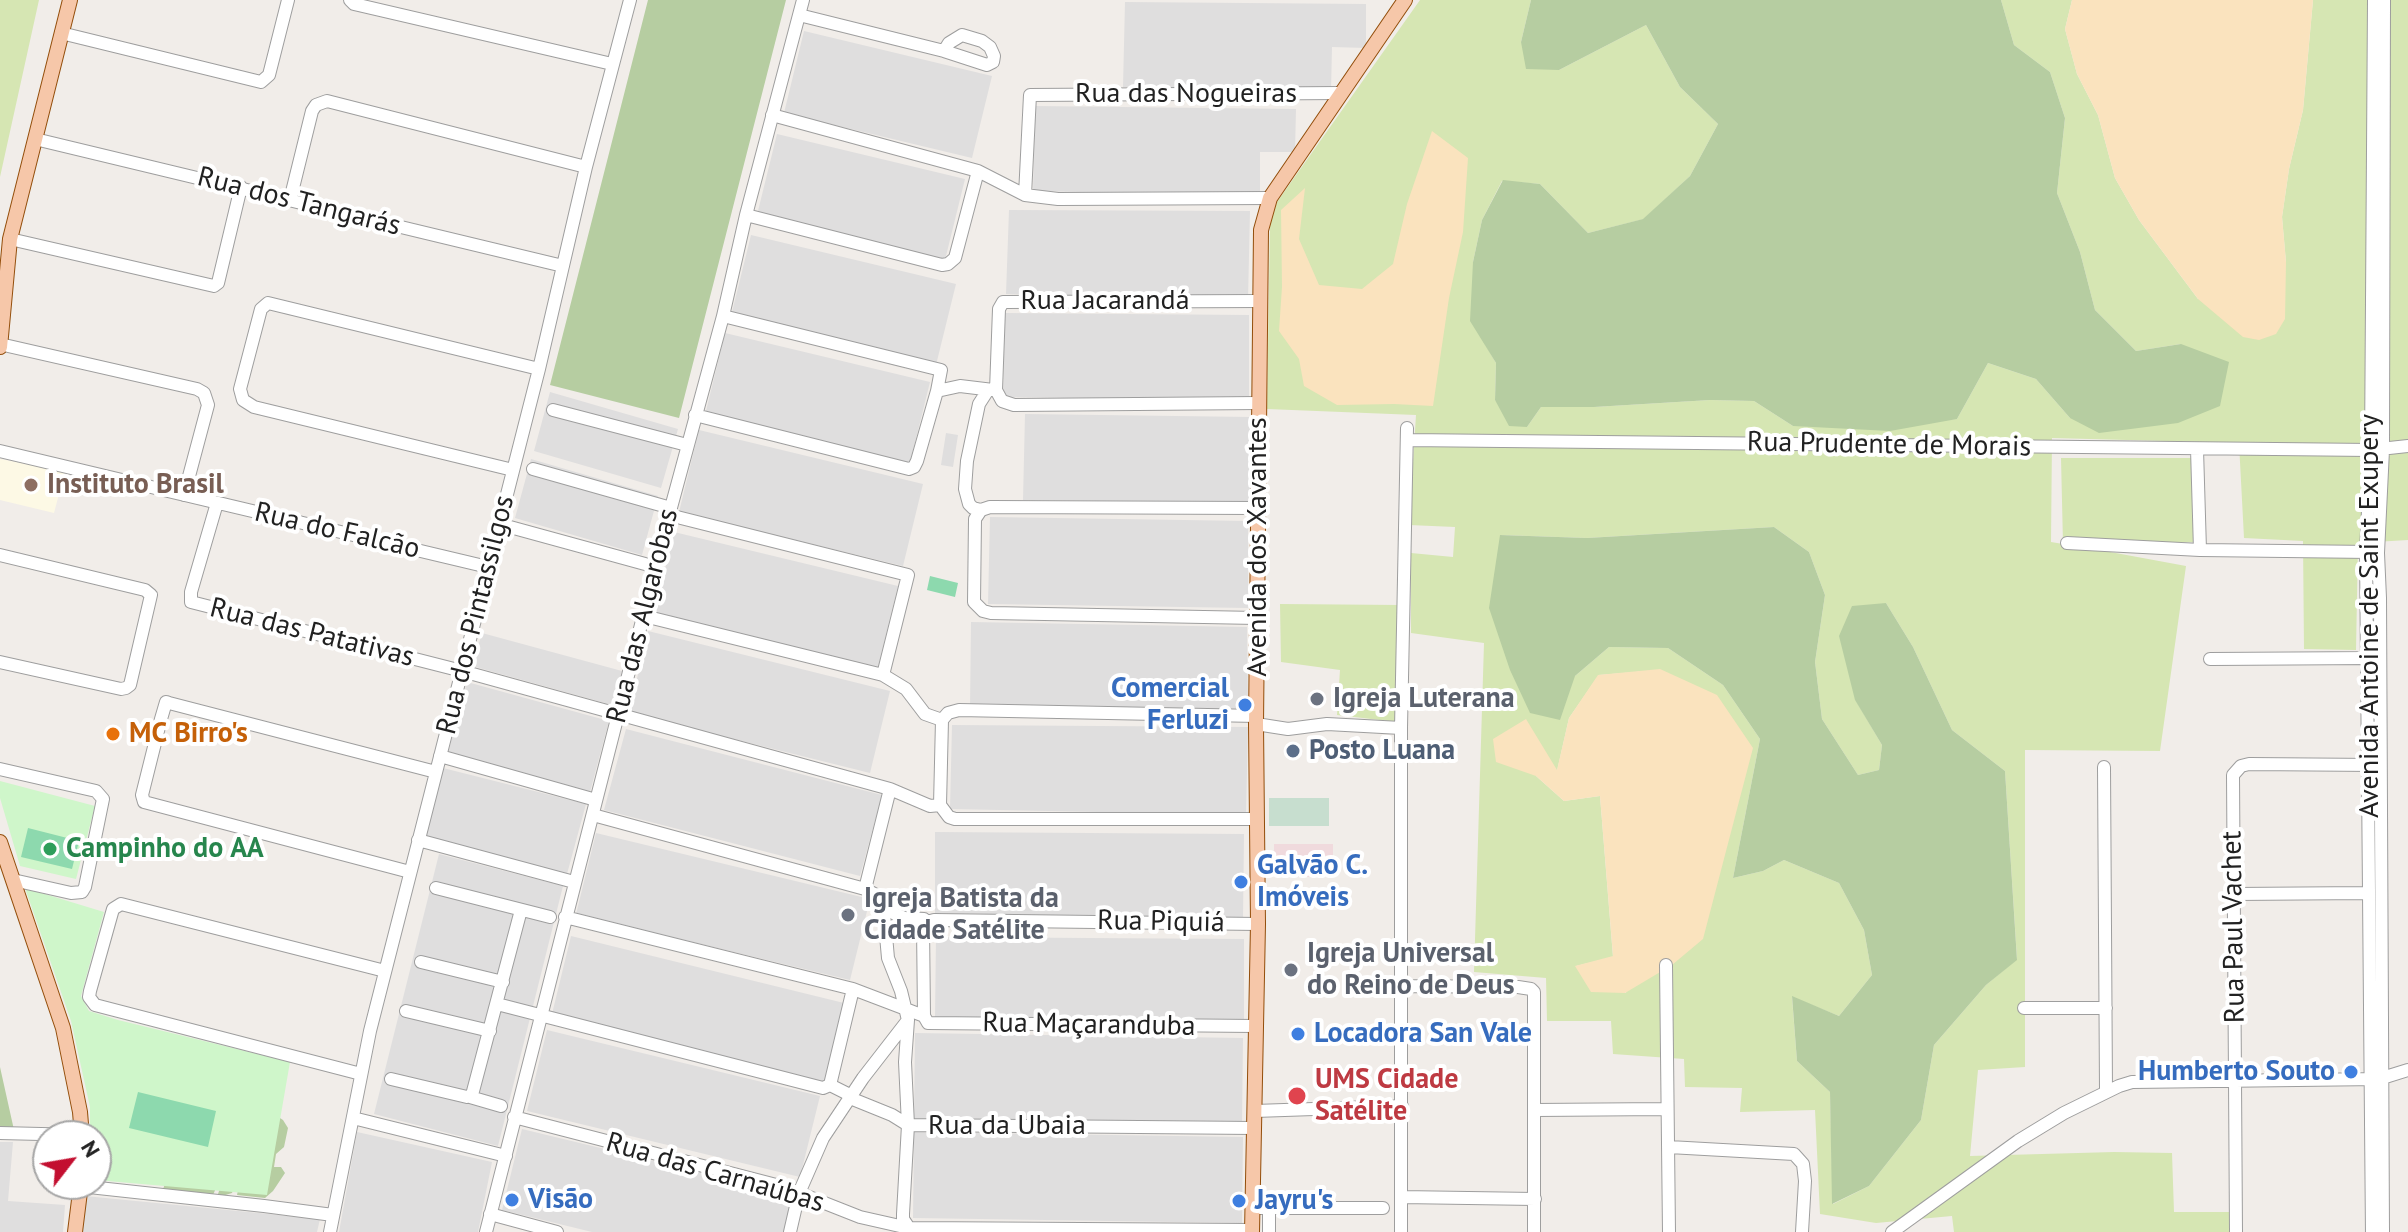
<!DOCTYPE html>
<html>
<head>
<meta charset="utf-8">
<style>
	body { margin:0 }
	#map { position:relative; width:2408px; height:1232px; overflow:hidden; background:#f1ede9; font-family:"PT Sans",sans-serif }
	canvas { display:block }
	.north { position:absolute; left:32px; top:1120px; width:80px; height:80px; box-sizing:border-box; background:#fff; border:2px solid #a6a6a6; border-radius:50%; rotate:59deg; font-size:22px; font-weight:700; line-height:32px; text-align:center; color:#212121 }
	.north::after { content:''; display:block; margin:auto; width:28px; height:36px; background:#c30f30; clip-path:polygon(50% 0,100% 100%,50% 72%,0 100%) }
</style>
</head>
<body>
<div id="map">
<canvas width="2408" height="1232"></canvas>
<div class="north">N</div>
</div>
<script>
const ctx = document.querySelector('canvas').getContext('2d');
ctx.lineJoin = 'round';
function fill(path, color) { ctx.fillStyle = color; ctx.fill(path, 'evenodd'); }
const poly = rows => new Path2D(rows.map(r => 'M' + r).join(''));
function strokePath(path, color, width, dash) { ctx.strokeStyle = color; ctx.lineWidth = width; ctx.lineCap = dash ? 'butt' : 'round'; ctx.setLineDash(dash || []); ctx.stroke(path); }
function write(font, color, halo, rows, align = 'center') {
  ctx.font = font + ' "PT Sans",sans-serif'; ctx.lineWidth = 8; ctx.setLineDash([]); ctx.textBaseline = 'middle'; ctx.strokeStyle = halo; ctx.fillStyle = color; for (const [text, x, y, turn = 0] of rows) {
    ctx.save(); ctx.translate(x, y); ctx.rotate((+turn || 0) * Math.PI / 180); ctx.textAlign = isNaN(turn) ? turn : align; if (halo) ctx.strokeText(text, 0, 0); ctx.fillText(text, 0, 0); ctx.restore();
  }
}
fill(poly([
	[1125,2,1366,4,1366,48,1332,47,1331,91,1123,87],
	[804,31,992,76,972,158,784,113],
	[1035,106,1296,109,1295,152,1260,152,1260,196,1033,191],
	[777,134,965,179,945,260,757,215],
	[1009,210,1250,211,1248,300,1006,294],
	[751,235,956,284,936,365,731,316],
	[1005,313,1249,315,1249,401,1003,397],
	[725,333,930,382,910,463,705,415],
	[550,392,678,429,661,488,534,451],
	[1025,414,1251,417,1251,503,1023,500],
	[699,430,923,484,903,566,679,512],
	[946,433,958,435,953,467,941,465],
	[531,459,658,496,642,555,515,518],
	[990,517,1248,521,1248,608,988,604],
	[674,532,898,586,878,667,654,614],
	[971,622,1247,627,1248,711,970,709],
	[648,631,890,691,870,773,629,713],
	[482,633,622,671,612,705,472,666],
	[467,682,609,721,590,792,448,753],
	[952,725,1248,727,1246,815,950,809],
	[626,729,882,795,860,876,604,810],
	[443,768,586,804,567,874,425,838],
	[935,832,1244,834,1243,919,935,913],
	[596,833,870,899,850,980,576,914],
	[439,854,563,886,498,1146,374,1114],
	[571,936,844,1003,824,1084,551,1018],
	[936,937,1244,939,1244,1024,935,1018],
	[547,1030,820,1096,800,1177,527,1111],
	[915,1033,1243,1038,1242,1124,914,1119],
	[522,1129,795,1195,786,1232,592,1232,502,1210],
	[357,1132,492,1162,478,1232,339,1232],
	[914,1132,1243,1137,1242,1223,913,1218],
	[0,1142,13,1142,8,1201,65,1205,63,1232,0,1232],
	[85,1196,320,1219,317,1232,82,1232]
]), '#dfdede');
fill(poly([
	[1274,844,1333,844,1333,877,1274,877]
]), '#f0dadd');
fill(poly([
	[0,459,65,471,54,513,0,500]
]), '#fdf9e5');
fill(poly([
	[0,0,39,0,0,177],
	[1420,0,1531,0,1521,42,1559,70,1646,25,1680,87,1718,124,1690,176,1644,219,1588,233,1540,184,1502,181,1482,220,1473,262,1485,344,1496,363,1495,400,1527,427,1541,407,1594,407,1710,400,1754,401,1793,426,1957,419,1988,363,2036,379,2070,418,2181,344,2136,351,2095,310,2080,252,2057,193,2065,118,2050,72,2014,45,2001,0,2072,0,2065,29,2077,74,2098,115,2115,178,2139,220,2198,299,2286,262,2282,217,2289,169,2303,110,2313,0,2408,0,2408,540,2358,543,2356,650,2304,649,2303,541,2244,538,2239,443,2052,438,2051,542,2063,544,2061,458,2197,458,2200,542,2067,544,2186,566,2160,751,2025,750,2025,1067,1978,1070,1970,1156,2114,1152,2172,1153,2174,1212,2230,1212,2230,1232,1954,1232,1952,1216,1876,1223,1820,1214,1815,1110,1740,1112,1742,1088,1685,1087,1684,1059,1613,1054,1611,1021,1547,1021,1546,978,1474,972,1484,643,1411,633,1411,553,1453,557,1455,527,1409,525,1416,415,1267,409,1270,224,1277,202],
	[1774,527,1809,552,1825,595,1815,662,1822,719,1858,775,1879,770,1882,745,1855,699,1886,603,1913,647,1952,730,2005,771,2017,959,1986,985,1934,1045,1921,1120,1869,1186,1833,1204,1830,1092,1797,1061,1792,997,1839,1016,1872,975,1864,930,1839,883,1784,860,1763,871,1733,878,1760,739,1723,685,1668,648,1609,647,1575,676,1500,535,1587,538],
	[1660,670,1626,993,1576,966,1613,957,1600,796,1564,801,1536,776,1557,771,1569,718,1599,675],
	[1280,604,1401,605,1397,722,1337,715,1340,670,1281,662]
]), '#d6e6b3');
fill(poly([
	[648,0,786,0,679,418,550,385],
	[1531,0,2001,0,2014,45,2050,72,2065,118,2057,193,2080,252,2095,310,2136,351,2181,344,2229,362,2220,406,2178,423,2099,433,2070,418,2036,379,1988,363,1957,419,1890,431,1793,426,1754,401,1710,400,1594,407,1541,407,1527,427,1509,426,1495,400,1496,363,1470,321,1473,262,1482,220,1503,180,1540,184,1588,233,1643,219,1690,176,1718,124,1680,87,1646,25,1559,70,1526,69,1521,42],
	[1774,527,1809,552,1825,595,1815,662,1822,719,1858,775,1879,770,1882,745,1855,700,1839,636,1852,606,1886,603,1913,647,1952,730,2005,771,2017,960,1986,985,1934,1045,1921,1120,1869,1186,1832,1204,1830,1092,1797,1061,1792,996,1839,1016,1872,975,1864,930,1839,883,1784,860,1763,871,1733,878,1760,739,1723,685,1668,648,1609,647,1575,676,1560,720,1530,713,1510,670,1489,608,1500,535,1587,538],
	[0,1067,14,1130,0,1128],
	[277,1116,283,1120,288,1128,284,1147,276,1154,274,1167,281,1167,285,1173,273,1191,265,1198,237,1195,238,1190,235,1186,232,1193,222,1196,218,1194,220,1188,216,1188,213,1195,163,1189,165,1184]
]), '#b6cda1');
fill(poly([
	[1269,798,1329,798,1329,826,1269,826]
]), '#c7decf');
fill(poly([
	[2072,0,2313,0,2303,110,2289,169,2282,217,2286,262,2285,319,2276,334,2259,340,2243,337,2198,299,2139,220,2115,178,2098,115,2077,74,2065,29],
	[1432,131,1468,158,1463,232,1449,298,1433,406,1394,404,1337,405,1304,386,1299,359,1279,331,1282,287,1281,210,1305,188,1299,239,1319,285,1362,289,1393,264,1407,204],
	[1660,669,1717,695,1753,748,1703,939,1672,965,1625,993,1591,992,1575,966,1613,956,1600,796,1564,801,1536,776,1496,762,1493,739,1526,719,1557,770,1569,718,1598,675]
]), '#fae3be');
fill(poly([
	[0,781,95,806,76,879,20,866,0,798],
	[25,888,104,912,81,996,89,1011,118,1020,290,1062,267,1195,96,1180,96,1136,90,1136,90,1107,71,1021]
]), '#cff6ca');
fill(poly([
	[930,576,958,583,955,597,927,590],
	[28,828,79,841,72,869,21,857],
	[138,1092,216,1111,208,1147,129,1128]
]), '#8dd9ae');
const minor = poly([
	[350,0,354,4,612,64],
	[799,15,944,51,987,65,993,62,994,56,990,47,982,41,962,35,949,43,944,51],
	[61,33,261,82,269,75,288,0],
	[772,115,978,171,1025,195,1058,199,1270,198],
	[35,139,563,266],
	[1025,195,1030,95,1342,93],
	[290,200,312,111,316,105,327,101,586,167],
	[746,215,942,265,948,264,955,258,978,171],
	[10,239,214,286,218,283,241,187],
	[0,344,197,389,204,393,208,405,184,495],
	[988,390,979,404,967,461,965,489,969,504,973,508,981,510,990,507,1258,508],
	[937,391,960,386,993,390],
	[1259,403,1014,405,1002,401,996,390,999,309,1003,302,1261,301],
	[553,410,687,445],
	[695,415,909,469,914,467,917,461,937,391,941,370,723,316],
	[1407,440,2371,450,2408,446],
	[2197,449,2200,550],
	[0,451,488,567],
	[533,469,671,508],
	[513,470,254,407,243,400,240,389,261,309,268,303,539,369],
	[217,503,191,592,191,602,462,671,890,789,930,806,940,805],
	[981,510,975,519,974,602,983,611,991,613,1257,618],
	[669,515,908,575,883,675],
	[499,524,656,567],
	[2067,543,2200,550,2371,552],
	[0,555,145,590,151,595,130,685,126,688,121,689,0,662],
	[644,616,883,675,906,689,925,714,942,720],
	[2210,659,2373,658],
	[942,720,940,805,949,817,955,819,1257,819],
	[942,720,948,713,959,710,1257,716],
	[1256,724,1288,729,1327,724,1401,728],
	[440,756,596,800],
	[2104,767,2106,1091],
	[0,769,96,791,103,799,85,887,82,892,71,893,13,880],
	[593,815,865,889,876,895,895,914,905,918,924,919,927,922],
	[418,840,574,882],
	[410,872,144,802,142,795,161,719,166,702,169,703,436,772],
	[436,888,550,917],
	[865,889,890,789],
	[2234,894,2369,893],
	[883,902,888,958,901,991,908,1020,905,1062,908,1125,903,1214,903,1219,909,1228],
	[565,917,853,989,924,1016],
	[421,962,503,982],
	[1666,965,1669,1232],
	[1401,986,1518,987,1531,989,1534,992,1534,1232],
	[497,1004,823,1088,830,1085,846,1093,850,1098,892,1115,908,1125,1255,1128],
	[2024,1008,2106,1008],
	[406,1011,490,1031],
	[1255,1026,928,1023,924,1016,923,927,927,922,934,920,1258,924],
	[361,1074,95,1005,89,997,90,991,113,909,121,904,385,971],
	[391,1079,467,1097,472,1095,521,910],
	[830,1085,853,989],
	[470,1097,501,1106],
	[1535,1110,1666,1109],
	[1255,1111,1402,1106],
	[514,1117,784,1187,860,1217,909,1228,1252,1230],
	[353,1118,506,1156],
	[0,1133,82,1135],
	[1669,1147,1794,1154,1803,1164,1805,1181,1802,1232],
	[80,1186,264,1206,333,1215],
	[1401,1197,1535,1199],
	[1252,1208,1383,1208],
	[490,1214,557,1232],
	[330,1232,370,1031,539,369,586,167,630,0],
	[486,1232,669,515,723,316,746,215,803,0],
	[790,1232,799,1193,823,1138,863,1078,908,1020],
	[1269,1232,1269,1208],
	[1401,1232,1401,728,1407,428],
	[1892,1232,2018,1141,2064,1113,2119,1086,2132,1082,2379,1079,2408,1070],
	[2236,1232,2233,775,2241,766,2249,764,2376,765],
	[2372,1232,2366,551,2371,450,2374,0],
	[2383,1232,2380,598,2378,553,2383,450,2384,0]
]);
const major = poly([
	[0,347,10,239,70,0],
	[0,842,63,1028,80,1112,82,1136],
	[75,1232,81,1184],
	[1252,1232,1258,924,1256,724,1261,230,1270,198,1405,0]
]);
strokePath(minor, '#9e9e9e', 14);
strokePath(major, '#934e0b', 16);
strokePath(minor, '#fff', 12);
strokePath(major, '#f6c7a9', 14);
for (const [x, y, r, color] of [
	[31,485,8,"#8d6e63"],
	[1317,699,8,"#6b7280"],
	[1245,705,8,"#3f7fe0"],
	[113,734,8,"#e8710a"],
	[1293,751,8,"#5c6f8a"],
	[50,849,8,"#2e9e5b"],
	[1241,882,8,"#3f7fe0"],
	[848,915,8,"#6b7280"],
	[1291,970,8,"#6b7280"],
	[1298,1034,8,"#3f7fe0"],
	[2351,1072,8,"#3f7fe0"],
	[1297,1096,10,"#e0444e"],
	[512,1200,8,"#3f7fe0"],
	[1239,1201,8,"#3f7fe0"]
]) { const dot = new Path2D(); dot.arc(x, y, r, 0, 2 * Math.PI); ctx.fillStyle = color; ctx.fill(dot); strokePath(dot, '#fff', 3); }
write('28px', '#212121', '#fff', [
	["Rua das Nogueiras",1186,94],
	["Rua dos Tangarás",299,202,14],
	["Rua Jacarandá",1105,301],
	["Rua Prudente de Morais",1889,445,1],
	["Rua do Falcão",337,531,13],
	["Avenida dos Xavantes",1258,547,-90],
	["Rua dos Pintassilgos",476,615,-76],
	["Rua das Algarobas",643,616,-76],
	["Avenida Antoine de Saint Exupery",2370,616,-90],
	["Rua das Patativas",312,633,14],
	["Rua Piquiá",1161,922,1],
	["Rua Paul Vachet",2234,927,-91],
	["Rua Maçaranduba",1089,1025,1],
	["Rua da Ubaia",1007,1126],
	["Rua das Carnaúbas",715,1173,16]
]);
write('bold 28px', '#785e54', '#fff', [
	["Instituto Brasil",47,485]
], 'left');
write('bold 28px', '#366cbe', '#fff', [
	["Comercial",1229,689,"right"],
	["Ferluzi",1229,721,"right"],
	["Galvão C.",1257,866],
	["Imóveis",1257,898],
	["Locadora San Vale",1314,1034],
	["Humberto Souto",2335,1072,"right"],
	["Visão",528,1200],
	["Jayru's",1255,1201]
], 'left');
write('bold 28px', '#5b616d', '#fff', [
	["Igreja Luterana",1333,699],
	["Igreja Batista da",864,899],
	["Cidade Satélite",864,931],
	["Igreja Universal",1307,954],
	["do Reino de Deus",1307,986]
], 'left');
write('bold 28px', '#c56008', '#fff', [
	["MC Birro's",129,734]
], 'left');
write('bold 28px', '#4e5e75', '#fff', [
	["Posto Luana",1309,751]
], 'left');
write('bold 28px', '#27864d', '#fff', [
	["Campinho do AA",66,849]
], 'left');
write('bold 28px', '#be3a42', '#fff', [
	["UMS Cidade",1315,1080],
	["Satélite",1315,1112]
], 'left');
</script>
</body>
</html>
